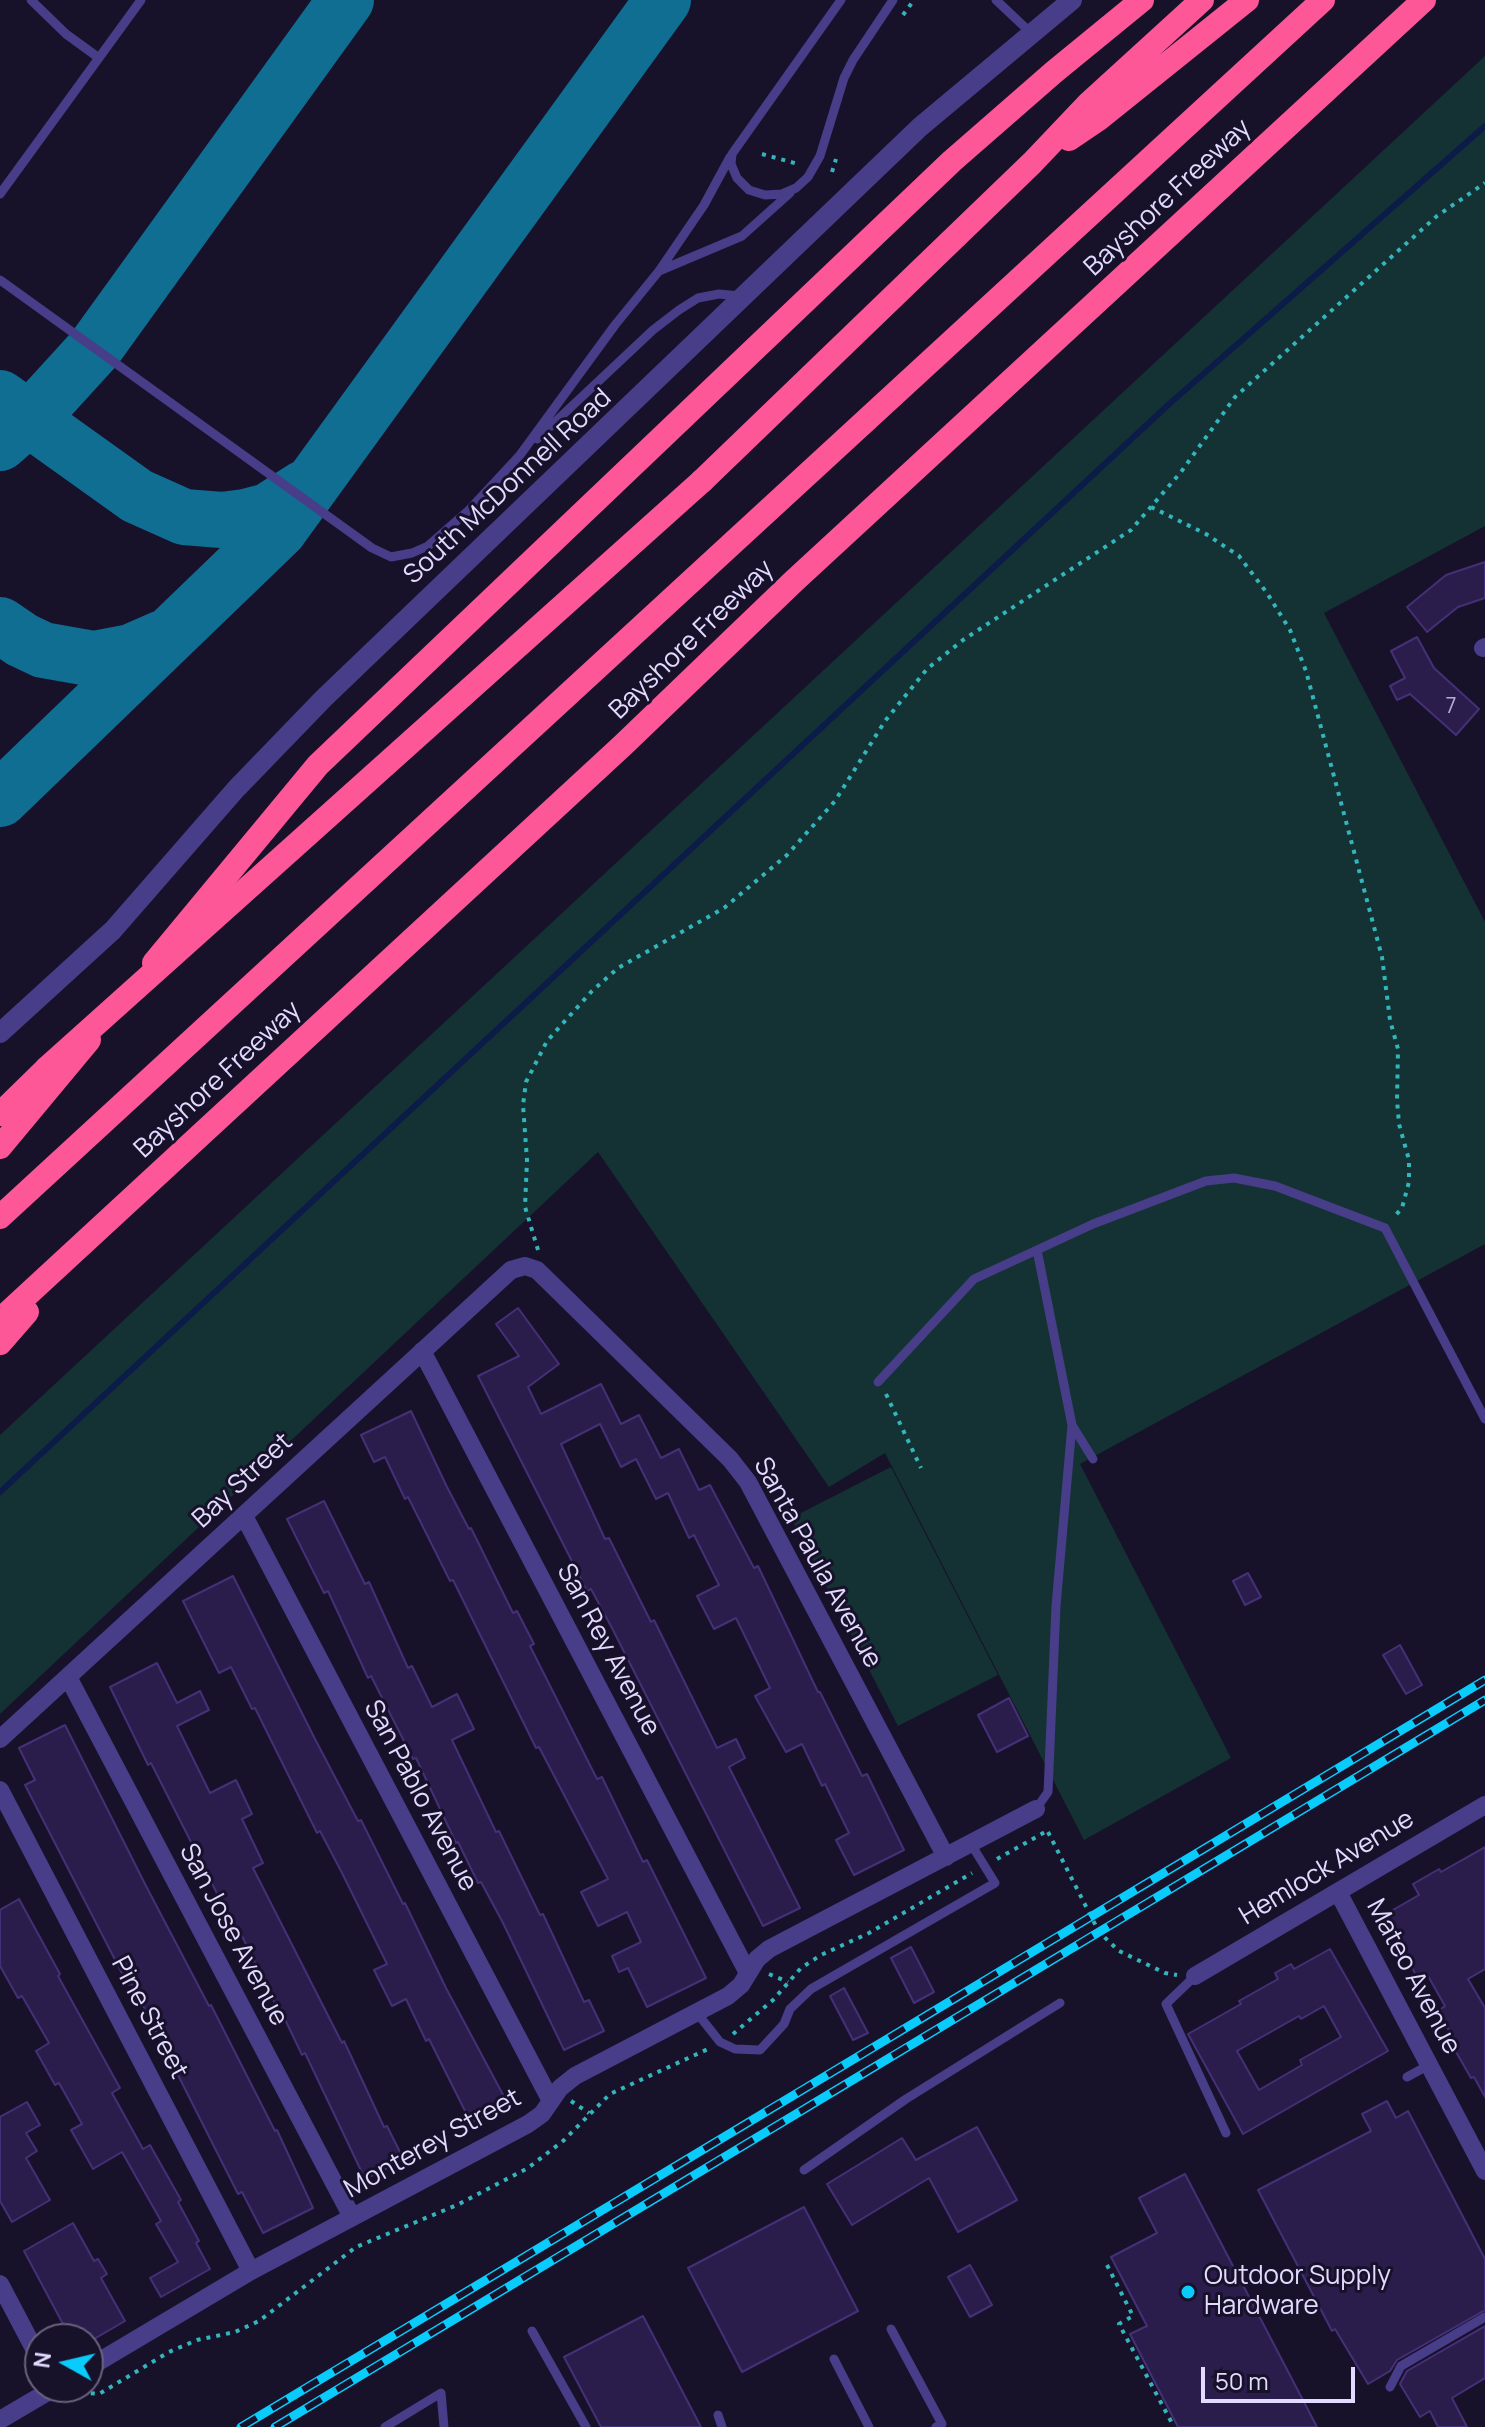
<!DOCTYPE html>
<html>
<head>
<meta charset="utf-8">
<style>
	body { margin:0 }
	#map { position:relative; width:1485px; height:2427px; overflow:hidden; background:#18112a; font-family:Manrope,sans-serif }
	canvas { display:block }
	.north { position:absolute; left:24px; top:2323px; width:80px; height:80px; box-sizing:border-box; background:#18112a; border:2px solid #69627f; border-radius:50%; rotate:278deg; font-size:22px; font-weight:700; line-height:32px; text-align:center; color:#e2dbff }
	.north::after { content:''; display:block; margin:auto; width:28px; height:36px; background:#09ccfc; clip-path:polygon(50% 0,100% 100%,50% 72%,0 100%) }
	.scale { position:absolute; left:1201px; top:2367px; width:154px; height:36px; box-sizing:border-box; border:4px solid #e2dbff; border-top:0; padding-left:10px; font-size:24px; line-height:28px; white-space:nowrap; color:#e2dbff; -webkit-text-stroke:6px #18112a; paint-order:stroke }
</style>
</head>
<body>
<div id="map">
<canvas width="1485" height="2427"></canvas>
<div class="north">N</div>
<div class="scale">50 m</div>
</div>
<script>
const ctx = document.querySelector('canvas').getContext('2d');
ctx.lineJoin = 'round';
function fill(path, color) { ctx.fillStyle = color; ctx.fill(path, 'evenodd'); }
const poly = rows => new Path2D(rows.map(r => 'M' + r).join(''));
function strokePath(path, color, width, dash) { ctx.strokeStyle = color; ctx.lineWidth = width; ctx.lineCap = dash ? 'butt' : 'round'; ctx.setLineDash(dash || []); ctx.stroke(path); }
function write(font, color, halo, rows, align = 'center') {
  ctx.font = font + ' Manrope,sans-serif'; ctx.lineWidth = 6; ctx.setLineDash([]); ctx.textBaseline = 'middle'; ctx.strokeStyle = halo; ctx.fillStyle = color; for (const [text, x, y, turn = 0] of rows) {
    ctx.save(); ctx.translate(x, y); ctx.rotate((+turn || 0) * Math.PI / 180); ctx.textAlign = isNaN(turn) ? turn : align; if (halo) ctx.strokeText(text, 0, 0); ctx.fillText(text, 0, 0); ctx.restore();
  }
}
fill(poly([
	[1485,56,1485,526,1324,613,1485,922,1485,1244,1080,1464,1231,1758,1084,1840,885,1453,829,1487,598,1152,0,1714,0,1435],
	[891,1467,998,1675,898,1726,791,1518]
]), '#143234');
strokePath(poly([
	[0,1492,1167,406,1485,126]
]), '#0c1c49', 6);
strokePath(poly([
	[0,398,137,496,184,517,222,520,245,517,268,511,304,488],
	[0,443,43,405,95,348,346,0],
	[0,625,22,640,43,650,94,659,131,652,163,638],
	[0,799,279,530,663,0]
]), '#106e93', 56);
const building = poly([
	[1485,562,1485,598,1458,607,1427,632,1407,607,1446,575,1485,562],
	[1417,637,1434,668,1479,709,1456,735,1410,694,1397,700,1390,686,1405,678,1391,651,1417,637],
	[518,1308,559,1364,528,1387,541,1414,601,1384,621,1424,639,1415,661,1458,679,1449,699,1490,710,1485,754,1568,758,1566,818,1692,820,1692,862,1776,867,1774,904,1850,854,1875,836,1840,849,1833,825,1784,822,1786,802,1744,786,1752,755,1696,770,1688,736,1618,714,1629,697,1596,719,1585,694,1535,689,1538,668,1493,656,1499,636,1459,621,1467,600,1424,561,1444,605,1539,609,1538,651,1622,654,1620,717,1748,736,1739,745,1758,729,1767,800,1908,763,1926,613,1630,591,1589,587,1591,478,1376,519,1356,496,1324,518,1308],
	[411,1411,447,1487,469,1529,471,1528,513,1613,517,1611,534,1644,530,1646,597,1779,602,1777,643,1862,647,1860,706,1978,647,2007,628,1968,619,1972,612,1956,641,1942,627,1912,598,1926,581,1892,608,1879,539,1747,536,1748,453,1580,450,1581,408,1497,405,1499,385,1457,374,1462,361,1435,411,1411],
	[324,1501,365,1584,369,1582,408,1668,412,1666,432,1707,457,1694,474,1729,452,1740,496,1832,499,1831,540,1915,543,1914,584,2002,589,2000,604,2031,564,2050,503,1923,481,1882,478,1883,458,1842,456,1843,416,1758,413,1759,371,1676,368,1678,328,1591,324,1593,287,1519,324,1501],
	[1248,1573,1261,1597,1245,1605,1233,1581,1248,1573],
	[233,1576,315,1739,358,1821,361,1820,403,1904,405,1903,446,1988,508,2104,471,2123,429,2039,426,2041,406,1999,392,2006,374,1970,387,1964,342,1873,320,1831,317,1833,255,1708,252,1709,231,1667,219,1673,183,1601,233,1576],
	[1400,1645,1422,1685,1406,1694,1383,1655,1400,1645],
	[157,1663,177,1703,200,1691,209,1710,177,1726,210,1793,236,1780,252,1814,242,1819,263,1863,253,1868,342,2043,344,2041,384,2127,387,2126,404,2160,365,2179,305,2053,302,2055,281,2011,279,2012,238,1928,235,1929,151,1763,148,1765,110,1687,157,1663],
	[1009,1698,1028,1736,997,1752,978,1715,1009,1698],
	[65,1725,145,1884,209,2006,211,2005,275,2131,277,2130,313,2208,263,2233,242,2192,238,2194,132,1984,128,1985,25,1785,35,1780,19,1748,65,1725],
	[1485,1847,1485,1969,1468,1979,1485,2008,1485,2097,1474,2077,1471,2078,1452,2045,1456,2043,1438,2011,1445,2006,1428,1976,1419,1981,1384,1915,1419,1895,1413,1884,1439,1869,1441,1872,1485,1847],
	[19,1899,60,1974,58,1976,120,2088,112,2093,143,2149,150,2145,181,2200,178,2202,199,2241,196,2243,210,2269,161,2297,150,2278,178,2262,156,2224,161,2221,122,2152,93,2169,71,2130,82,2124,59,2083,55,2085,36,2051,49,2043,22,1996,18,1998,0,1966,0,1910,19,1899],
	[911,1947,934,1992,914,2003,891,1958,911,1947],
	[1330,1949,1388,2051,1243,2134,1188,2034,1241,2004,1239,2001,1278,1979,1275,1973,1291,1964,1294,1969,1330,1949],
	[1324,2006,1341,2037,1300,2060,1302,2065,1259,2090,1237,2051,1299,2016,1301,2019,1324,2006],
	[844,1988,868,2033,853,2040,830,1996,844,1988],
	[1387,2101,1396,2118,1408,2111,1485,2259,1485,2310,1397,2360,1390,2371,1368,2384,1335,2329,1332,2331,1258,2190,1371,2131,1362,2114,1387,2101],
	[27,2102,40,2125,26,2133,37,2151,26,2158,50,2200,12,2222,0,2201,0,2117,27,2102],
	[977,2127,1017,2200,958,2232,929,2178,852,2225,827,2184,902,2138,916,2160,977,2127],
	[1185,2174,1317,2427,1178,2427,1130,2334,1147,2326,1111,2257,1157,2233,1139,2198,1185,2174],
	[804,2207,858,2311,742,2372,688,2268,804,2207],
	[73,2223,94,2261,98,2259,107,2274,101,2278,125,2321,94,2339,71,2339,24,2251,73,2223],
	[970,2265,992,2305,970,2317,948,2277,970,2265],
	[643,2316,701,2427,601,2427,564,2357,643,2316],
	[1485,2326,1485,2378,1452,2398,1467,2427,1438,2427,1430,2411,1420,2417,1400,2384,1407,2371,1485,2326]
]);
fill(building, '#2b1d4b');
strokePath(building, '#453077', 2);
strokePath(poly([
	[903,15,914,0],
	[762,154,798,164],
	[832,172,836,159],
	[1151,507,1206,534,1239,556,1267,593,1290,630,1306,671,1382,957,1390,1020,1398,1049,1397,1100,1399,1124,1409,1160,1409,1182,1402,1208,1394,1217],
	[538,1250,525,1207,527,1160,523,1105,526,1082,547,1041,592,991,618,968,724,908,787,855,835,801,885,721,927,669,963,640,1131,530,1181,472,1235,397,1437,216,1485,183],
	[886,1394,921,1468],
	[1048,1832,1099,1932,1119,1951,1165,1973,1177,1975],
	[997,1859,1047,1831],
	[769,1974,788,1982],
	[733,2034,773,2000,801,1968,821,1955,869,1933,972,1873],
	[571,2101,589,2113],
	[1107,2265,1133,2316,1119,2324,1174,2427],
	[84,2387,88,2393,99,2394,169,2352,197,2340,235,2332,259,2321,356,2247,457,2205,528,2168,563,2141,610,2094,708,2049]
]), '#32b6bb', 4, [4, 6]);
strokePath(poly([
	[31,0,66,34,99,58],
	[841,0,732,154,731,164,737,178,749,190,765,195,782,194,796,188,808,177,820,156,844,78,853,60,893,0],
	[996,0,1031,33],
	[730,157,704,205,659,271,742,236,790,193],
	[0,194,141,0],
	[0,280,372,548,391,557,412,553,428,546,468,511,520,455,615,325,659,271],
	[537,439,653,330,679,310,698,298,719,294,740,296],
	[878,1382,974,1279,1037,1250],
	[1072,1425,1037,1250,1093,1224,1206,1181,1234,1178,1275,1186,1385,1228,1485,1419],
	[1036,1809,1048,1792,1056,1606,1072,1425,1093,1459],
	[1195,1976,1166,2004,1226,2133],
	[697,2013,720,2042,735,2049,760,2050,784,2024,790,2009,811,1989,995,1883,971,1844],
	[1407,2077,1429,2065],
	[804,2170,906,2099,1060,2003],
	[891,2329,942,2424,936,2427],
	[532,2331,586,2427],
	[834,2359,869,2427],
	[1390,2387,1401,2366,1485,2317],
	[718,2415,722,2427],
	[385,2427,441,2393,444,2427]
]), '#473d88', 9);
strokePath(poly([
	[1483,648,1485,647],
	[422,1351,748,1973],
	[244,1516,551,2101],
	[68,1677,352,2217],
	[0,1739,511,1270,525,1266,537,1270,730,1459,748,1482,946,1857],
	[0,1790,251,2271],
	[1338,1892,1485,2171],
	[1195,1976,1485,1805],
	[0,2284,40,2360],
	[88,2368,251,2271,528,2124,542,2114,560,2088,575,2076,728,1996,741,1985,757,1959,769,1949,1036,1809],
	[0,2420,56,2387]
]), '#473d88', 18);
strokePath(poly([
	[0,1033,113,930,236,789,324,698,920,127,1072,0]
]), '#473d88', 20);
strokePath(poly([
	[1069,139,1100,118,1247,0],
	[702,481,1032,163,1089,103,1202,0],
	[154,963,318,765,952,161,1054,72,1142,0],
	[0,1114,47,1068],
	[0,1147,89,1040],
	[0,1217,1323,0],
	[0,1320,622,746,794,581,1424,0],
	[0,1343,27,1312]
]), '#fd5797', 24);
const rail = poly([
	[241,2427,1485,1680],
	[275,2427,1485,1700]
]);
strokePath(rail, '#09ccfc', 9);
strokePath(rail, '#18112a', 6, [18]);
strokePath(poly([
	[47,1068,702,481]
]), '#fd5797', 24);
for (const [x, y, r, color] of [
	[1188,2292,8,"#09ccfc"]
]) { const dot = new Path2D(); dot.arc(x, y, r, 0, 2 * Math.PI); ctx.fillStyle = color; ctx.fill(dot); strokePath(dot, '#18112a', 3); }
write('22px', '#b4acd2', null, [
	["7",1451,707]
]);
write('26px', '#e2dbff', '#18112a', [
	["Bayshore Freeway",1168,198,-43],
	["South McDonnell Road",508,487,-43],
	["Bayshore Freeway",692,640,-44],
	["Bayshore Freeway",218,1080,-43],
	["Bay Street",243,1481,-43],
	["Santa Paula Avenue",817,1563,61],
	["San Rey Avenue",608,1650,62],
	["San Pablo Avenue",420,1796,62],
	["Hemlock Avenue",1327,1868,-31],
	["San Jose Avenue",233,1935,62],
	["Mateo Avenue",1413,1977,62],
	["Pine Street",149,2018,62],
	["Monterey Street",433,2144,-29]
]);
write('26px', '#e2dbff', '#18112a', [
	["Outdoor Supply",1204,2277],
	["Hardware",1204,2307]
], 'left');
</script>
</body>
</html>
